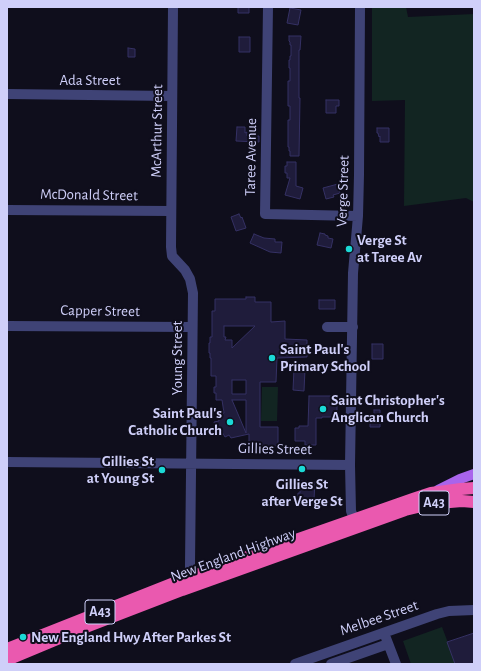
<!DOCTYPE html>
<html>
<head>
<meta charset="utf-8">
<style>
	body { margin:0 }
	#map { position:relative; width:481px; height:671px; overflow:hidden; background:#0f0e1c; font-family:"Alegreya Sans",sans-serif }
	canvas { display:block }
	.frame { position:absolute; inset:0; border:8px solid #cfcff9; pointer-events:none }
</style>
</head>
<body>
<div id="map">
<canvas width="481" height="671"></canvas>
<div class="frame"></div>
</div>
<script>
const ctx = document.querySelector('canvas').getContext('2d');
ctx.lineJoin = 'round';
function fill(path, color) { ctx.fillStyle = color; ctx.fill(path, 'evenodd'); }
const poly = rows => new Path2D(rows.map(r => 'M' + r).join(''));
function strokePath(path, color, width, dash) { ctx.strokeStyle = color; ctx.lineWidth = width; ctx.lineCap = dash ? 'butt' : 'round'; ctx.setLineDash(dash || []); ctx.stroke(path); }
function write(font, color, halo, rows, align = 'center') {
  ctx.font = font + ' "Alegreya Sans",sans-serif'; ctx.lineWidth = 4; ctx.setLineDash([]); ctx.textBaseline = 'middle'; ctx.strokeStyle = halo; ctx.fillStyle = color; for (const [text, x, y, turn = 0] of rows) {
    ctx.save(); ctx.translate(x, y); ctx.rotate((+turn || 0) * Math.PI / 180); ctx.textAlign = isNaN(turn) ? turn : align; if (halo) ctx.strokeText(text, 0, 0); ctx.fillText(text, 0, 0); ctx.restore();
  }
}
fill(poly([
	[372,7,406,7,408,17,474,14,474,202,466,198,404,206,405,100,372,101],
	[262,387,278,387,277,421,261,421],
	[442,627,456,664,411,664,403,641]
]), '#122522');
const building = poly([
	[238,7,249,7,249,13,238,13,238,7],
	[290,8,301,10,298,25,287,23,290,8],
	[289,36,301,36,300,50,299,50,299,98,300,98,299,156,290,156,290,151,289,151,289,147,288,147,288,120,290,120,290,106,288,106,288,81,290,81,290,68,289,68,289,60,290,60,290,56,291,56,291,45,290,45,290,42,289,41,289,36],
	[239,37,250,37,250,52,239,52,239,37],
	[128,48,135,49,135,57,128,57,128,48],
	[326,100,339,100,339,106,336,106,336,113,326,113,326,100],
	[237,127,245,127,245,133,247,132,247,136,259,136,259,142,236,141,237,127],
	[377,128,389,128,389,142,380,142,380,136,379,137,378,133,377,133,377,128],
	[287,162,296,162,296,186,303,188,300,199,285,195,290,178,287,178,287,173,285,173,285,166,287,166,287,162],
	[338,184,340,193,333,195,334,197,326,199,323,188,338,184],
	[239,214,241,218,242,217,246,228,236,231,231,217,239,214],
	[320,233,325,234,325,235,328,236,328,238,333,239,331,248,317,245,320,233],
	[254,234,264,238,275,239,275,242,282,242,281,253,270,252,250,243,254,234],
	[246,297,255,297,255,302,271,302,271,322,285,321,285,339,307,340,307,357,277,358,276,382,260,382,260,427,278,427,278,446,249,445,249,434,231,438,229,435,225,437,221,430,216,431,214,422,219,421,218,414,224,413,222,400,216,400,216,393,214,393,214,387,216,387,216,376,211,376,211,358,210,358,210,353,209,353,209,343,210,343,210,337,212,337,212,311,215,311,215,299,246,299,246,297],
	[224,326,255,326,232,348,232,340,225,340,226,337,224,337,224,326],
	[232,380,246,380,246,394,232,394,232,380],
	[232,400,246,400,246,433,232,400],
	[319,300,335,300,335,309,319,309,319,300],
	[372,344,383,344,383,359,372,359,372,344],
	[294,369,305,369,304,391,293,390,294,369],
	[309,396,335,396,335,402,337,402,337,417,322,417,322,418,316,418,316,445,305,445,305,441,295,441,295,428,299,428,299,426,308,426,309,396],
	[374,410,380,410,380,427,370,427,370,421,374,421,374,410],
	[300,481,307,481,307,482,315,482,314,499,298,499,298,493,300,493,300,481],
	[474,633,474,664,455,664,447,642,474,633]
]);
fill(building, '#1f1c3b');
strokePath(building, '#353164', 1);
strokePath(poly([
	[173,7,171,247,172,256,185,270,190,279,193,293,190,564,190,569,195,583],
	[268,7,265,214,358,216],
	[7,94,172,96],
	[7,210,171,211],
	[7,326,192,327],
	[327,327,353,327],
	[7,462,350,465],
	[354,519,351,511,350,465,353,273,358,216,359,175,360,7],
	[386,638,396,664],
	[295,664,437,614,449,611,474,610],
	[331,664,388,644]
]), '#3f4376', 10);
strokePath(poly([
	[438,490,460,479,474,474]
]), '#a964ec', 10);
strokePath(poly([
	[7,649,179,581,413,499,431,493,461,489,474,488],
	[7,660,86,627,182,590,405,510,426,505,438,503,462,501,474,502]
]), '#ea59af', 12);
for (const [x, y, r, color] of [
	[349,249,4,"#1bd9d6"],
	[272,358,4,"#1bd9d6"],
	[323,409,4,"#1bd9d6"],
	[230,422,4,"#1bd9d6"],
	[302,469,4,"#1bd9d6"],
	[162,470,4,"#1bd9d6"],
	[23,637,4,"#1bd9d6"]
]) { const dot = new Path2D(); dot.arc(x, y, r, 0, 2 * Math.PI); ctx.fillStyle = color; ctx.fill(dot); strokePath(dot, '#0f0e1c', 1.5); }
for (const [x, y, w] of [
	[434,503,30],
	[100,612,30]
]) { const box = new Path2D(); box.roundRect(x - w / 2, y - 12, w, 24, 3); ctx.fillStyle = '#0f0e1c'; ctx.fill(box); strokePath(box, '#cfcff9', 1); }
write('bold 14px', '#cfcff9', null, [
	["A43",434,503],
	["A43",100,612]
]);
write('15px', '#cfcff9', '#0f0e1c', [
	["Ada Street",90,80],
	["McArthur Street",157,131,-89],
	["Taree Avenue",251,157,-89],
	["Verge Street",343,191,-88],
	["McDonald Street",89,195,1],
	["Capper Street",100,311,1],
	["Young Street",177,358,-90],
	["Gillies Street",275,449,1],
	["New England Highway",233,555,-20],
	["Melbee Street",379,618,-19]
]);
write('bold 15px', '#cfcff9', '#0f0e1c', [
	["Verge St",357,240],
	["at Taree Av",357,257],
	["Saint Paul's",280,349],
	["Primary School",280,366],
	["Saint Christopher's",331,400],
	["Anglican Church",331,417],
	["Saint Paul's",222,413,"right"],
	["Catholic Church",222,430,"right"],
	["Gillies St",154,461,"right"],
	["at Young St",154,478,"right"],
	["Gillies St",302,484,"center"],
	["after Verge St",302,501,"center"],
	["New England Hwy After Parkes St",31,637]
], 'left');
</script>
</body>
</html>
